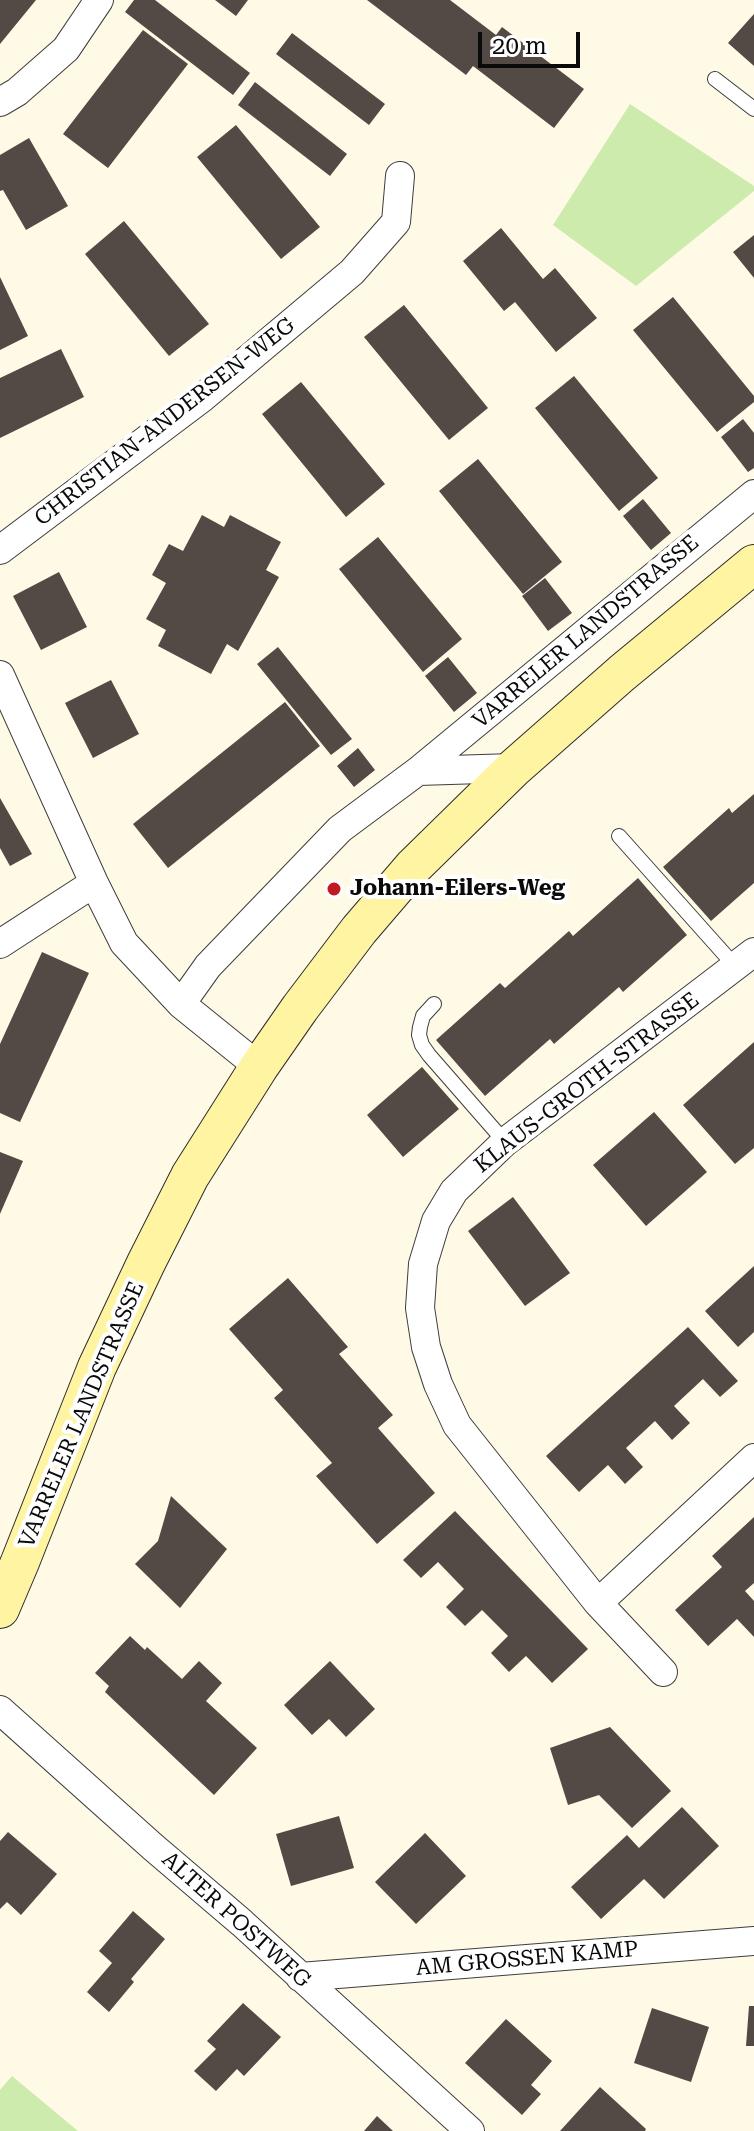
<!DOCTYPE html>
<html>
<head>
<meta charset="utf-8">
<style>
	body { margin:0 }
	#map { position:relative; width:754px; height:2131px; overflow:hidden; background:#fffae6; font-family:"Roboto Serif",serif }
	canvas { display:block }
	.scale { position:absolute; left:478px; top:32px; width:102px; height:36px; box-sizing:border-box; border:4px solid #0a0a0a; border-top:0; padding-left:10px; font-size:24px; line-height:28px; white-space:nowrap; color:#0a0a0a; -webkit-text-stroke:6px #fff; paint-order:stroke }
</style>
</head>
<body>
<div id="map">
<canvas width="754" height="2131"></canvas>
<div class="scale">20 m</div>
</div>
<script>
const ctx = document.querySelector('canvas').getContext('2d');
ctx.lineJoin = 'round';
function fill(path, color) { ctx.fillStyle = color; ctx.fill(path, 'evenodd'); }
const poly = rows => new Path2D(rows.map(r => 'M' + r).join(''));
function strokePath(path, color, width, dash) { ctx.strokeStyle = color; ctx.lineWidth = width; ctx.lineCap = dash ? 'butt' : 'round'; ctx.setLineDash(dash || []); ctx.stroke(path); }
function write(font, color, halo, rows, align = 'center') {
  ctx.font = font + ' "Roboto Serif",serif'; ctx.lineWidth = 8; ctx.setLineDash([]); ctx.textBaseline = 'middle'; ctx.strokeStyle = halo; ctx.fillStyle = color; for (const [text, x, y, turn = 0] of rows) {
    ctx.save(); ctx.translate(x, y); ctx.rotate((+turn || 0) * Math.PI / 180); ctx.textAlign = isNaN(turn) ? turn : align; if (halo) ctx.strokeText(text, 0, 0); ctx.fillText(text, 0, 0); ctx.restore();
  }
}
fill(poly([
	[630,104,754,186,754,191,636,286,553,225],
	[12,2076,78,2131,0,2131,0,2090]
]), '#ceebae');
fill(poly([
	[0,0,36,0,0,44],
	[134,0,155,0,250,73,233,95,125,12],
	[215,0,248,0,236,16],
	[367,0,450,0,496,35,502,27,584,89,554,128,473,66,466,75],
	[754,14,754,66,728,43],
	[143,30,188,64,108,168,63,134],
	[292,33,385,104,369,125,276,54],
	[255,82,347,154,330,176,238,105],
	[236,125,320,227,281,259,197,157],
	[29,138,68,206,26,230,3,190,0,191,0,155],
	[124,221,209,324,169,356,85,254],
	[501,228,543,279,555,268,597,318,556,352,515,302,504,311,463,261],
	[754,235,754,278,733,252],
	[0,277,28,336,0,350],
	[673,297,754,396,754,402,717,432,633,330],
	[404,305,488,408,449,440,364,337],
	[61,349,84,397,0,438,0,378],
	[574,376,658,478,619,511,535,408],
	[301,382,385,484,346,517,262,414],
	[743,419,754,433,754,468,748,472,721,437],
	[478,459,562,562,523,594,439,491],
	[643,499,671,533,651,550,623,516],
	[202,515,224,527,230,515,281,542,266,570,279,577,238,651,227,644,211,674,158,646,166,630,146,619,166,583,152,575,169,544,183,551],
	[378,537,462,639,423,672,339,569],
	[59,572,87,627,41,650,13,596],
	[545,578,572,613,548,631,522,596],
	[278,647,352,739,331,755,257,664],
	[448,657,477,693,454,712,425,676],
	[111,680,139,734,93,758,65,703],
	[285,702,320,746,168,868,133,824],
	[358,748,375,770,354,787,337,766],
	[754,794,754,883,711,921,663,867,729,808,732,813],
	[0,798,32,854,10,866,0,848],
	[638,878,687,935,623,992,619,987,554,1044,550,1039,485,1096,436,1040,500,983,505,988,569,931,573,936],
	[42,952,89,973,20,1122,0,1113,0,1044],
	[754,1042,754,1148,735,1164,683,1105],
	[422,1067,459,1109,403,1157,367,1115],
	[654,1112,707,1172,646,1226,593,1165],
	[0,1152,23,1161,0,1214],
	[513,1197,570,1273,525,1306,468,1231],
	[754,1266,754,1332,738,1347,705,1311],
	[288,1278,348,1347,339,1354,393,1415,378,1428,435,1493,377,1544,316,1476,332,1463,274,1398,283,1390,229,1329],
	[688,1327,738,1381,720,1397,703,1379,674,1406,690,1423,672,1440,655,1421,626,1448,643,1467,625,1484,608,1465,579,1492,546,1456],
	[171,1496,227,1549,180,1608,135,1564,158,1541],
	[455,1511,588,1649,552,1683,526,1656,509,1672,491,1653,508,1636,482,1610,465,1626,446,1607,464,1589,438,1562,421,1578,403,1560],
	[754,1517,754,1583,745,1591,754,1601,754,1637,737,1619,708,1646,675,1610,722,1567,712,1556],
	[130,1636,145,1650,147,1647,182,1679,199,1661,222,1683,206,1701,257,1748,214,1795,105,1692,109,1686,95,1673],
	[330,1661,375,1709,346,1737,329,1719,312,1735,284,1705],
	[610,1727,671,1791,632,1828,599,1795,568,1805,550,1748],
	[682,1807,719,1846,664,1899,644,1879,601,1919,571,1887,627,1835,639,1848],
	[339,1816,354,1868,291,1886,276,1834],
	[8,1832,57,1874,21,1915,7,1902,0,1909,0,1841],
	[425,1833,466,1876,416,1924,375,1882],
	[133,1911,165,1939,131,1979,134,1982,109,2012,87,1992,112,1963,99,1951],
	[243,2003,281,2037,244,2076,237,2069,216,2091,194,2071,216,2049,207,2041],
	[749,2006,754,2006,754,2046,746,2046],
	[652,2008,709,2027,691,2082,634,2063],
	[506,2019,552,2061,531,2085,541,2094,522,2115,465,2063],
	[600,2087,646,2129,645,2131,560,2131],
	[377,2116,393,2131,364,2131]
]), '#534a45');
const service = poly([
	[715,79,754,109],
	[619,836,735,966],
	[434,1004,423,1016,420,1027,419,1035,422,1045,429,1055,505,1142]
]);
const minor = poly([
	[0,102,17,92,66,49,99,0],
	[0,550,202,398,352,272,396,222,400,176],
	[0,675,94,883,124,943,181,1004,259,1067],
	[418,771,514,768],
	[0,944,94,883],
	[181,1004,208,966,340,829,418,771,754,494],
	[598,1603,754,1458],
	[663,1672,598,1603,457,1425,438,1384,426,1347,420,1308,423,1264,436,1221,454,1191,505,1142,754,952],
	[0,1710,153,1847,242,1923,470,2131],
	[300,1977,754,1941]
]);
const secondary = poly([
	[0,1609,20,1562,97,1367,146,1263,190,1176,259,1067,300,1008,359,930,413,867,514,768,622,673,754,564]
]);
strokePath(service, '#3d3d3d', 16);
strokePath(minor, '#3d3d3d', 30);
strokePath(secondary, '#2c2c2c', 40);
strokePath(service, '#fff', 14);
strokePath(minor, '#fff', 28);
strokePath(secondary, '#fff4a1', 38);
for (const [x, y, r, color] of [
	[334,889,8,"#c11a22"]
]) { const dot = new Path2D(); dot.arc(x, y, r, 0, 2 * Math.PI); ctx.fillStyle = color; ctx.fill(dot); strokePath(dot, '#fff', 3); }
write('22px', '#0a0a0a', '#fff', [
	["CHRISTIAN-ANDERSEN-WEG",165,422,-38],
	["VARRELER LANDSTRASSE",586,632,-40],
	["KLAUS-GROTH-STRASSE",587,1083,-38],
	["VARRELER LANDSTRASSE",82,1415,-67],
	["ALTER POSTWEG",236,1920,42],
	["AM GROSSEN KAMP",527,1959,-5]
]);
write('bold 22px', '#0a0a0a', '#fff', [
	["Johann-Eilers-Weg",350,889]
], 'left');
</script>
</body>
</html>
